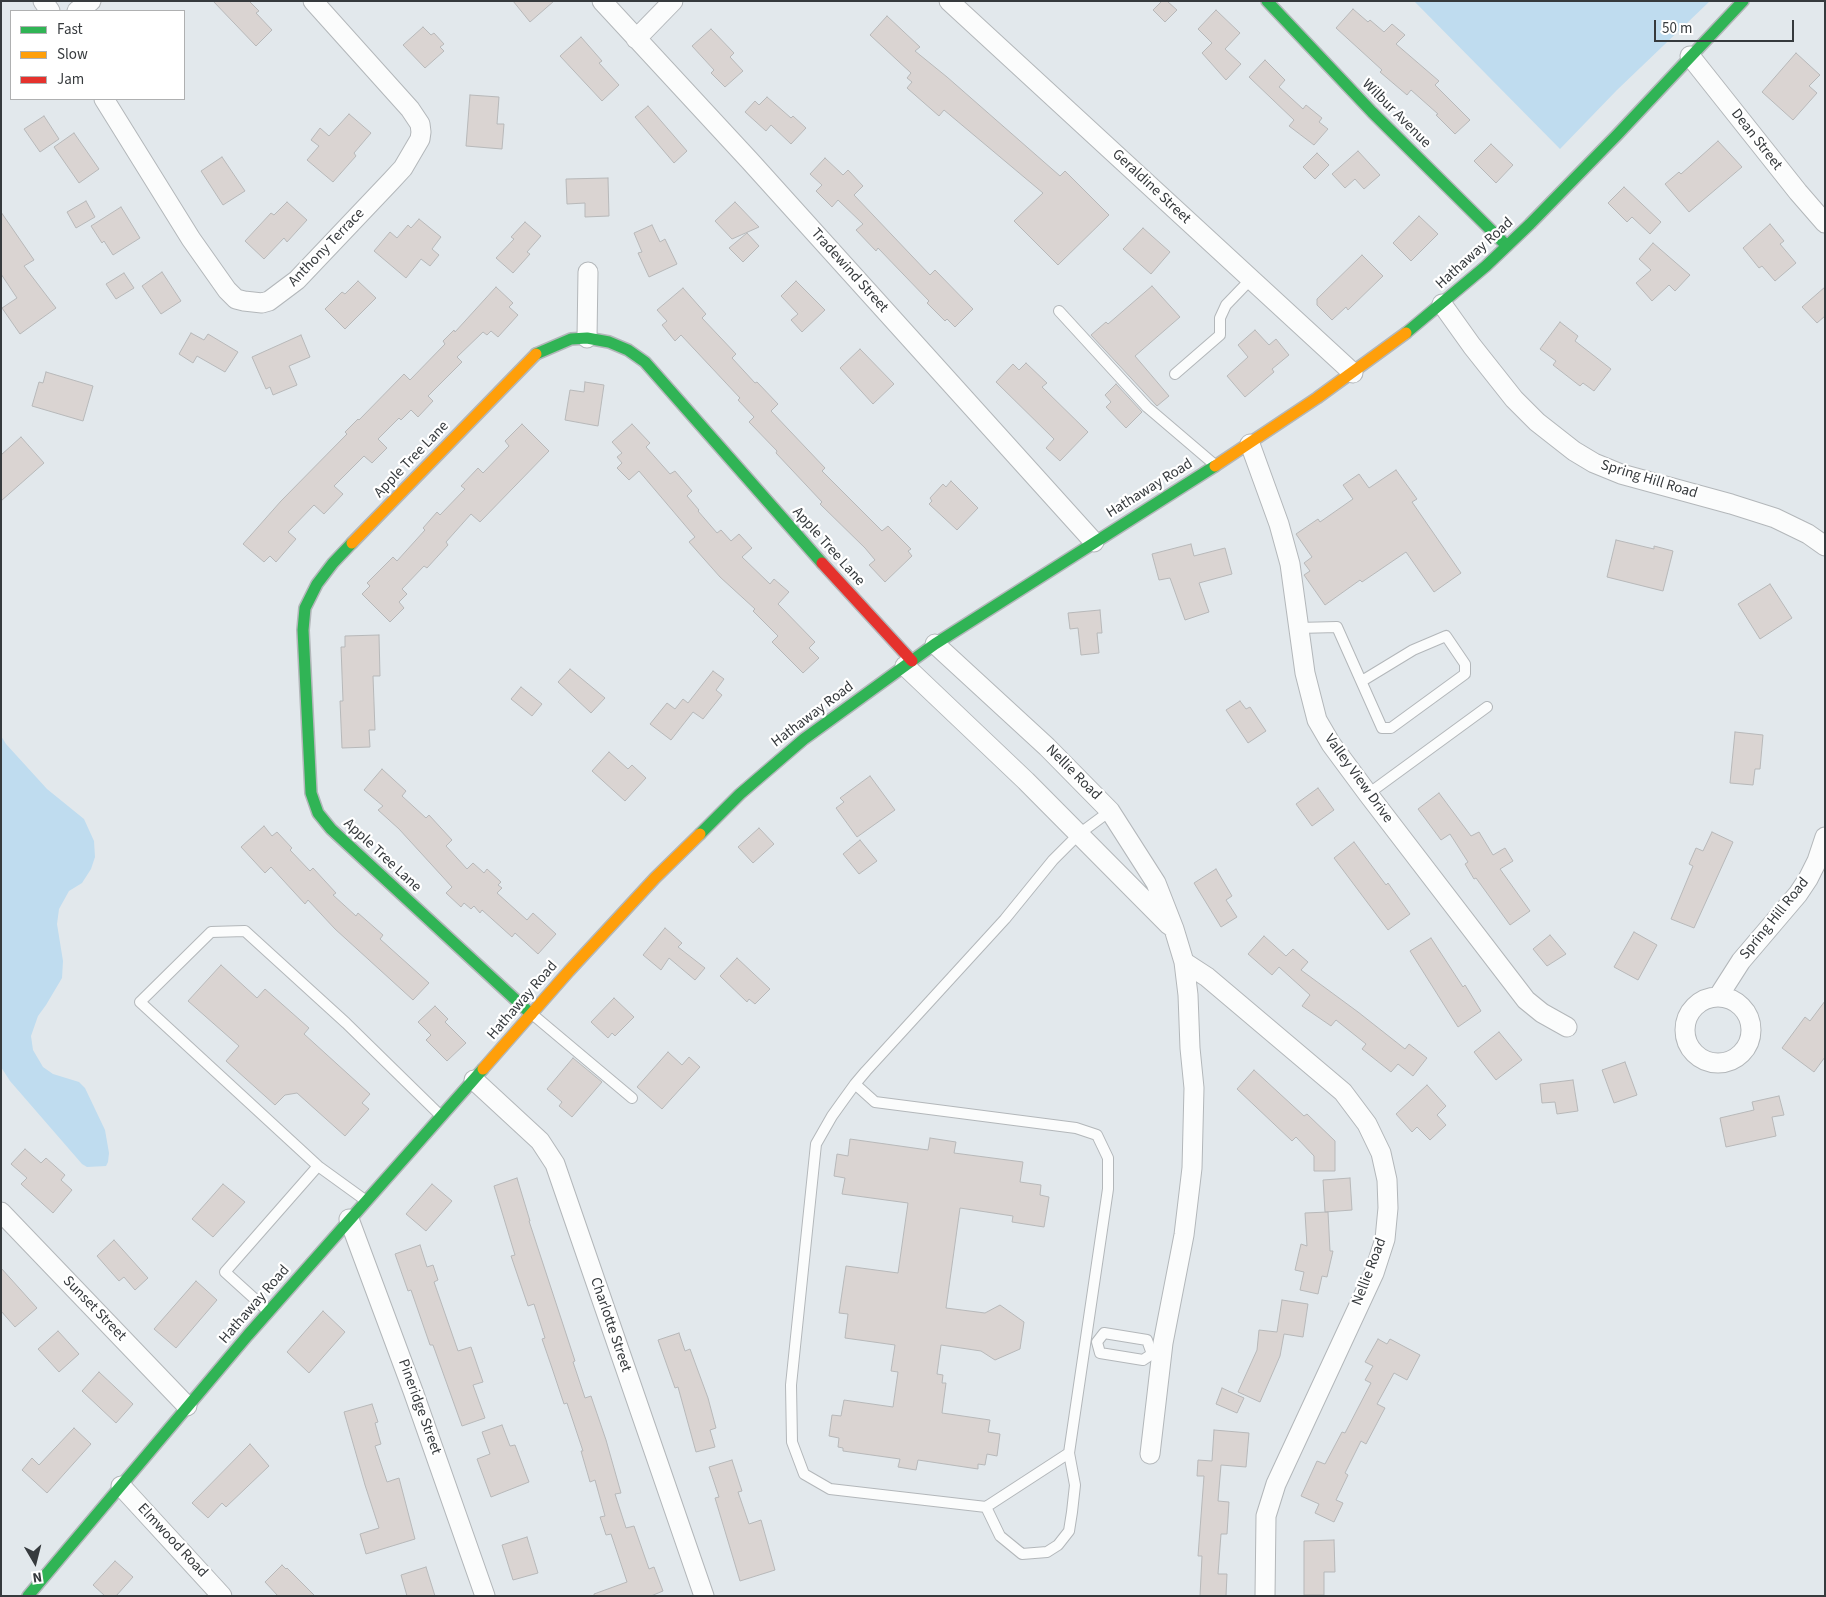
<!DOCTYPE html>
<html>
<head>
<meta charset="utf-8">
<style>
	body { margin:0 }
	#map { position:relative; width:1826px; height:1597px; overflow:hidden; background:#e2e8ec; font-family:"Source Sans 3",sans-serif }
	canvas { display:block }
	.frame { position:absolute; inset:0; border:2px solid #363a3d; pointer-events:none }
	.legend { position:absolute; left:10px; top:10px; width:175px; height:90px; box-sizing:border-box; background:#fff; border:1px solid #afb0b1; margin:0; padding:6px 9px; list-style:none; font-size:15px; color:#363a3d }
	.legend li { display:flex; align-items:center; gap:10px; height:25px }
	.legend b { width:25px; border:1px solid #afb0b1 }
	.north { position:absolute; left:10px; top:1537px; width:50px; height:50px; -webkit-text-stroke:4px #fff; paint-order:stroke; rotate:172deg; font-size:14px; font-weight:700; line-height:20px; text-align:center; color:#363a3d }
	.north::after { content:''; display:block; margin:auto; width:18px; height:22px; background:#363a3d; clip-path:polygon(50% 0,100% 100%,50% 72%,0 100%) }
	.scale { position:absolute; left:1654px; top:20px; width:140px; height:22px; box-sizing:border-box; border:2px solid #363a3d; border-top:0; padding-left:6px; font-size:15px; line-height:18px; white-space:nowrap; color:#363a3d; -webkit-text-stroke:4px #fff; paint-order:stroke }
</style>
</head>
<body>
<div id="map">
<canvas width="1826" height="1597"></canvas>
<div class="frame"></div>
<ul class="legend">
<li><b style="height:6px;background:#30b455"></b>Fast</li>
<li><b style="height:6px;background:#ff9f0a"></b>Slow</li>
<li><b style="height:6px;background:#e5322d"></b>Jam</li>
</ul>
<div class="north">N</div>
<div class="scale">50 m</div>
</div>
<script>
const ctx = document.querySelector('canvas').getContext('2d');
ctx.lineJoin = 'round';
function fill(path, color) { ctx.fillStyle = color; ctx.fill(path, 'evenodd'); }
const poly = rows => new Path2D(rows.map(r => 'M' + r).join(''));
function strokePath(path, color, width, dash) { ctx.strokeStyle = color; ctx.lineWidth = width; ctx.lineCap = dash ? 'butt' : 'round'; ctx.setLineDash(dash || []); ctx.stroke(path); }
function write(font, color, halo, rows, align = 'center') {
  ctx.font = font + ' "Source Sans 3",sans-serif'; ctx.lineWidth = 4.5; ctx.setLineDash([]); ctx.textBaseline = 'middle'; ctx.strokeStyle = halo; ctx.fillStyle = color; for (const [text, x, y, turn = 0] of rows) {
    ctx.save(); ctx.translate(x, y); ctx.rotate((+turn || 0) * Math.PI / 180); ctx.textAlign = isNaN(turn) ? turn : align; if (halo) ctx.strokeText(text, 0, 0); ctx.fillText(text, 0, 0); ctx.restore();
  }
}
fill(poly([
	[1414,1,1710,1,1617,90,1560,149],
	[1,736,6,744,47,789,84,819,94,841,95,857,91,869,82,883,69,891,59,909,57,924,63,961,62,978,46,1005,38,1016,31,1036,33,1050,43,1067,53,1074,79,1082,85,1088,105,1130,109,1153,108,1162,106,1166,87,1167,82,1164,10,1081,1,1067]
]), '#bfdcef');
const building = poly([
	[213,1,249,1,259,11,256,13,272,30,256,46,213,1],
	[513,1,554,1,530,22,513,1],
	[1162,1,1167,1,1177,10,1165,22,1153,10,1162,1],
	[1353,9,1368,22,1370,20,1384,32,1392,24,1405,35,1396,44,1439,81,1435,85,1470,120,1455,134,1436,115,1438,114,1411,90,1407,95,1380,72,1382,70,1336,28,1353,9],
	[1216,10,1240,33,1225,49,1241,64,1226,80,1202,53,1212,43,1198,29,1216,10],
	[887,16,920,47,915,51,947,77,1060,176,1065,171,1109,215,1058,265,1014,221,1043,193,944,110,939,116,907,88,912,82,907,78,911,73,870,35,887,16],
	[423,27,431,35,434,33,444,44,440,47,444,51,425,68,403,45,423,27],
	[711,29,734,53,730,57,743,71,725,87,711,73,714,70,692,46,711,29],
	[581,37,602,61,599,63,619,85,602,101,560,56,581,37],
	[1796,53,1820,75,1809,86,1817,93,1793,120,1762,92,1796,53],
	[1265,60,1285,80,1279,87,1303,109,1306,105,1322,118,1319,122,1328,129,1314,145,1289,126,1294,120,1249,77,1265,60],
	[470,95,499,97,497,124,504,124,502,149,466,146,470,95],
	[767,97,791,118,793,116,806,128,791,144,771,125,766,131,745,112,755,101,759,105,767,97],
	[648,106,687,151,674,163,635,117,648,106],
	[349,114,371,133,354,153,356,156,333,182,307,160,319,146,311,140,320,128,329,136,349,114],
	[44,116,59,139,40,152,24,129,44,116],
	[74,133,99,169,79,183,54,147,74,133],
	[1718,141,1742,167,1689,212,1665,184,1679,172,1681,174,1718,141],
	[1491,144,1513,165,1496,183,1474,161,1491,144],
	[1358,151,1380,175,1364,189,1355,179,1345,188,1332,174,1358,151],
	[1317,153,1329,165,1315,179,1303,167,1317,153],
	[222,157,245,191,223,205,201,171,222,157],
	[825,158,843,175,848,170,863,186,854,195,930,275,935,270,973,309,955,327,947,319,945,321,927,303,929,301,878,248,876,251,856,230,863,224,838,200,832,207,816,191,822,185,810,174,825,158],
	[608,178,609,216,585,217,585,203,567,204,566,179,608,178],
	[1624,187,1661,222,1650,234,1632,217,1627,222,1608,203,1624,187],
	[86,201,95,217,76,228,67,212,86,201],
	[287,202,307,220,287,242,284,238,264,259,245,241,271,213,274,215,287,202],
	[735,202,759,227,732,239,715,221,735,202],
	[121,207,140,238,113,255,104,241,102,243,91,226,121,207],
	[1,212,34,260,24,266,56,308,20,334,2,308,17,298,1,274,1,212],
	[1419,216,1438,234,1411,261,1393,243,1419,216],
	[419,219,441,237,432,249,439,255,430,266,421,259,406,278,374,251,390,232,397,238,408,225,411,228,419,219],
	[525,222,541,236,527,252,530,254,513,273,496,258,514,239,511,237,525,222],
	[1770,224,1784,241,1780,244,1796,263,1775,281,1762,266,1759,268,1743,248,1770,224],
	[652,225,660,242,665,239,677,264,649,277,638,253,642,252,634,233,652,225],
	[1143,228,1170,252,1151,274,1123,249,1143,228],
	[747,233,759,246,743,262,729,248,747,233],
	[1653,243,1690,275,1675,291,1669,285,1652,301,1636,283,1651,270,1639,259,1653,243],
	[1362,255,1383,276,1348,310,1346,307,1332,320,1317,305,1317,299,1362,255],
	[162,272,181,301,161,314,142,286,162,272],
	[124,273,134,288,116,299,106,284,124,273],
	[358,281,376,298,345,329,325,309,342,292,345,294,358,281],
	[796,281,825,310,802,332,791,320,798,314,781,296,796,281],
	[1152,286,1180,317,1135,356,1169,396,1157,406,1091,335,1106,322,1108,324,1152,286],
	[496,287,513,303,509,307,518,315,498,337,491,331,487,335,483,332,457,357,462,362,428,396,433,401,418,417,411,410,401,420,399,418,378,439,387,448,372,463,364,456,334,486,343,494,324,514,314,505,288,532,296,539,276,562,270,556,264,562,243,544,281,501,347,434,345,432,358,419,359,420,404,374,410,380,445,344,443,341,454,330,455,332,496,287],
	[1825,287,1825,316,1817,323,1802,307,1825,287],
	[683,288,706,314,702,318,736,354,732,358,755,383,757,382,778,404,771,411,825,468,822,471,882,531,888,526,911,549,908,551,912,556,885,582,869,565,875,560,865,548,820,504,822,502,776,453,777,451,749,422,754,417,738,400,740,398,681,335,675,341,662,325,667,321,657,310,683,288],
	[1560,322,1578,336,1575,341,1611,369,1594,391,1583,383,1580,386,1553,365,1556,361,1540,349,1560,322],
	[1255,330,1269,345,1276,339,1289,355,1272,369,1274,372,1245,397,1227,376,1248,357,1238,345,1255,330],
	[191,333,204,340,208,334,238,352,225,372,197,356,193,363,179,354,191,333],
	[301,335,310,357,289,366,297,385,273,395,270,387,266,389,252,357,301,335],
	[860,349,894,384,873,404,840,368,860,349],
	[1026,363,1047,383,1042,387,1088,432,1060,461,1046,448,1054,439,996,382,1013,364,1019,370,1026,363],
	[46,372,93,386,83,421,32,406,39,382,43,383,46,372],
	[585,382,604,385,598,426,565,420,570,390,584,392,585,382],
	[1116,384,1142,412,1126,428,1106,407,1111,402,1105,395,1116,384],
	[522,424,549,451,480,522,471,514,446,542,448,545,427,568,424,566,402,589,407,594,399,602,404,608,390,622,362,594,370,586,367,583,393,557,397,561,425,530,423,528,437,512,440,515,465,489,461,486,478,468,483,473,509,446,505,441,522,424],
	[632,424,650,443,646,447,670,474,675,471,692,491,687,496,699,510,698,511,717,533,721,530,731,541,739,534,752,548,742,557,770,584,774,579,789,592,778,604,815,642,809,648,819,658,803,673,772,642,778,636,753,611,755,609,720,577,689,542,695,537,639,471,629,480,617,468,622,463,617,457,622,453,612,442,632,424],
	[21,437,44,463,1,501,1,455,21,437],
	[1396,470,1417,499,1412,502,1461,573,1434,592,1406,552,1362,582,1360,580,1325,605,1304,575,1310,571,1304,563,1312,557,1296,534,1318,519,1320,522,1353,499,1343,485,1359,474,1369,488,1396,470],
	[951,481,978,508,957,530,929,504,932,501,930,498,943,484,946,487,951,481],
	[1616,540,1654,549,1654,546,1673,551,1663,591,1607,577,1616,540],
	[1191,544,1194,556,1225,548,1232,574,1199,583,1209,612,1185,620,1170,578,1159,580,1152,554,1191,544],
	[1770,584,1792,618,1760,639,1738,604,1770,584],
	[1100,610,1102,633,1097,633,1099,653,1081,655,1078,628,1070,629,1068,613,1100,610],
	[379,635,380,676,373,676,375,730,369,730,370,747,342,748,340,701,343,701,341,647,345,647,345,636,379,635],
	[570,669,605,698,591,713,558,682,570,669],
	[713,671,724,679,716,690,722,695,703,719,693,712,671,740,650,724,667,703,675,709,683,699,688,703,713,671],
	[521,687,542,704,532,716,511,699,521,687],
	[1240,701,1246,709,1250,707,1266,731,1248,743,1226,710,1240,701],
	[1735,732,1763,735,1760,769,1755,769,1753,785,1730,783,1735,732],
	[609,752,628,769,632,765,646,778,625,801,592,771,609,752],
	[382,769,406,791,402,796,426,818,429,815,452,840,446,846,467,869,473,863,484,873,487,869,501,882,498,885,502,888,497,893,527,920,533,913,556,934,538,954,515,933,512,937,482,910,480,913,474,906,471,909,464,903,461,907,446,893,452,887,399,829,378,810,383,806,364,790,382,769],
	[870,776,895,810,857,837,836,808,844,802,840,798,870,776],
	[1318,788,1334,810,1312,826,1296,804,1318,788],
	[1439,793,1471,836,1479,832,1493,855,1505,848,1513,861,1500,869,1530,911,1510,925,1476,878,1474,879,1465,864,1468,862,1450,834,1441,840,1418,809,1439,793],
	[264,826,272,836,277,832,292,848,290,850,310,871,313,868,336,893,333,895,356,916,358,913,383,935,380,939,429,983,413,1000,335,929,308,900,305,904,271,867,265,873,241,847,264,826],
	[759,828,774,844,753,863,738,847,759,828],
	[1712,832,1733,842,1694,928,1671,919,1693,866,1689,864,1696,848,1703,851,1712,832],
	[860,840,877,861,859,874,843,854,860,840],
	[1354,842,1386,885,1388,883,1410,914,1388,930,1334,858,1354,842],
	[1216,869,1232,896,1226,900,1237,917,1221,927,1194,883,1216,869],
	[665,928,682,943,678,947,705,968,695,980,669,958,661,970,643,955,665,928],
	[1634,932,1657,945,1638,980,1614,967,1634,932],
	[1550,935,1566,954,1547,966,1533,949,1550,935],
	[1264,936,1286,956,1293,949,1308,962,1301,970,1358,1012,1405,1049,1409,1044,1427,1058,1413,1076,1398,1064,1391,1072,1362,1049,1366,1044,1336,1020,1331,1026,1302,1006,1310,995,1279,967,1272,975,1248,954,1264,936],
	[1431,938,1463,987,1465,985,1481,1011,1458,1027,1410,951,1431,938],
	[737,958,770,989,755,1004,749,999,747,1002,720,976,737,958],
	[221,965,257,998,265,989,309,1028,304,1034,370,1094,362,1103,369,1109,345,1136,297,1093,285,1095,275,1105,226,1061,239,1046,188,1001,221,965],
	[614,998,634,1017,615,1036,612,1033,608,1038,591,1022,614,998],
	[1825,1001,1825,1057,1814,1072,1782,1048,1805,1017,1810,1021,1825,1001],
	[435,1006,448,1019,445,1022,466,1043,447,1061,426,1040,431,1035,418,1022,435,1006],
	[1499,1032,1522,1060,1496,1080,1474,1052,1499,1032],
	[668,1052,682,1065,689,1057,700,1067,662,1109,637,1087,668,1052],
	[573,1058,602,1082,572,1117,559,1106,562,1102,547,1089,573,1058],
	[1625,1062,1637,1095,1614,1103,1602,1070,1625,1062],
	[1254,1070,1304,1116,1307,1114,1335,1141,1335,1171,1314,1171,1314,1156,1296,1137,1292,1141,1237,1089,1254,1070],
	[1573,1080,1578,1111,1557,1114,1555,1102,1542,1103,1540,1084,1573,1080],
	[1427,1085,1446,1106,1437,1115,1446,1125,1430,1140,1417,1127,1412,1132,1396,1114,1427,1085],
	[1779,1096,1784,1115,1772,1117,1776,1136,1726,1147,1720,1118,1754,1110,1752,1102,1779,1096],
	[930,1138,956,1142,954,1153,1023,1162,1020,1182,1041,1185,1040,1195,1049,1197,1044,1227,1012,1222,1013,1216,960,1208,946,1308,985,1313,1000,1305,1024,1322,1020,1349,995,1360,981,1351,941,1345,937,1374,943,1375,942,1383,946,1383,942,1413,990,1420,988,1432,1000,1434,997,1456,987,1454,985,1465,978,1464,978,1469,918,1460,916,1470,898,1467,900,1459,843,1451,843,1448,838,1447,839,1438,829,1436,832,1415,841,1416,844,1400,893,1407,898,1372,891,1371,895,1345,845,1338,848,1314,839,1313,846,1266,898,1273,908,1203,842,1194,845,1178,834,1176,837,1154,848,1156,850,1139,928,1150,930,1138],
	[25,1149,41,1163,46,1158,65,1175,61,1180,72,1190,53,1213,21,1184,27,1178,11,1164,25,1149],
	[517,1178,530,1221,529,1221,575,1361,573,1362,585,1398,591,1396,606,1440,621,1493,615,1494,626,1528,634,1526,649,1569,654,1567,663,1591,651,1596,594,1596,594,1594,627,1582,611,1534,606,1535,600,1517,605,1516,595,1480,590,1482,581,1451,583,1451,567,1403,564,1404,552,1368,542,1339,545,1338,534,1304,528,1306,511,1256,515,1255,494,1186,517,1178],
	[1350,1178,1352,1210,1325,1212,1323,1180,1350,1178],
	[223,1184,245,1202,213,1237,192,1219,223,1184],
	[432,1184,452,1201,426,1231,406,1214,432,1184],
	[1328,1212,1330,1251,1333,1251,1327,1277,1322,1276,1318,1294,1300,1290,1304,1272,1295,1270,1301,1244,1307,1246,1305,1213,1328,1212],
	[114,1240,148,1278,135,1290,124,1277,119,1281,97,1256,114,1240],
	[420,1245,427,1267,433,1265,438,1280,434,1282,458,1351,471,1347,483,1382,473,1385,485,1418,462,1426,433,1345,430,1345,411,1290,408,1291,395,1254,420,1245],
	[1,1268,37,1308,15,1327,1,1311,1,1268],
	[196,1281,217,1300,176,1348,154,1329,196,1281],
	[1282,1300,1308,1304,1303,1337,1284,1334,1280,1356,1260,1402,1238,1392,1257,1350,1259,1330,1277,1332,1282,1300],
	[323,1311,345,1332,309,1373,287,1352,323,1311],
	[58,1331,79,1354,59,1372,38,1349,58,1331],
	[679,1333,685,1351,690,1349,708,1398,716,1428,710,1430,715,1447,696,1452,678,1387,675,1388,658,1340,679,1333],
	[1378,1339,1387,1344,1390,1339,1420,1355,1407,1380,1394,1373,1377,1404,1385,1408,1366,1444,1361,1441,1345,1473,1348,1475,1336,1500,1343,1503,1334,1522,1315,1513,1319,1504,1301,1496,1317,1461,1325,1464,1342,1432,1345,1433,1371,1383,1365,1380,1373,1366,1365,1362,1378,1339],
	[99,1372,133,1404,116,1423,82,1391,99,1372],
	[1222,1388,1244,1398,1237,1413,1216,1404,1222,1388],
	[372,1404,378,1422,375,1423,381,1444,375,1446,387,1482,399,1478,415,1539,366,1554,360,1534,379,1528,365,1485,344,1412,372,1404],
	[502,1425,510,1446,515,1445,529,1482,491,1497,477,1459,490,1454,482,1432,502,1425],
	[74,1428,91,1444,47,1493,22,1470,32,1458,39,1465,74,1428],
	[1214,1430,1249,1433,1246,1467,1221,1465,1218,1501,1229,1502,1227,1534,1221,1534,1218,1574,1227,1574,1226,1596,1200,1596,1202,1556,1198,1556,1204,1476,1197,1476,1198,1460,1212,1461,1214,1430],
	[250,1444,269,1466,226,1507,222,1503,208,1518,192,1503,250,1444],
	[732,1460,742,1491,738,1492,749,1524,761,1520,775,1570,740,1581,715,1498,719,1497,709,1467,732,1460],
	[527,1537,538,1573,513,1580,502,1545,527,1537],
	[1334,1540,1335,1572,1324,1572,1324,1595,1304,1595,1304,1541,1334,1540],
	[115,1561,133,1577,116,1596,105,1596,93,1585,115,1561],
	[282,1565,286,1569,287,1568,315,1596,278,1596,265,1582,282,1565],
	[426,1567,435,1596,407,1596,401,1575,426,1567]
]);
fill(building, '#dad4d2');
strokePath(building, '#b7b8b9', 1);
const lane = poly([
	[1059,311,1147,407,1215,465],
	[1175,374,1220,335,1220,318,1226,305,1251,279],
	[1298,628,1337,627,1382,728,1391,728,1465,674,1465,664,1446,636,1413,650,1362,681],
	[1368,794,1487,707],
	[532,1014,632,1098],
	[855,1084,875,1102,1076,1128,1097,1135,1108,1158,1108,1189,1069,1453,986,1507,830,1489,804,1474,792,1442,791,1385,816,1144,832,1116,842,1102,855,1084,866,1071,1005,919,1053,860,1079,834,1110,811],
	[318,1166,365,1200],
	[268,1311,225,1272,318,1166,140,1002,211,932,245,931,346,1023,441,1116],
	[1097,1342,1100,1353,1143,1360,1152,1354,1162,1355],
	[1097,1342,1104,1333,1147,1340,1152,1354],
	[986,1507,1000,1536,1022,1554,1047,1552,1058,1545,1069,1531,1072,1512,1075,1485,1069,1453]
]);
const street = poly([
	[43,1,50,11],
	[602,1,750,161,1094,542],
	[949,1,1353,373],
	[77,11,91,1],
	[636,39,673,1],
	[1690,56,1798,192,1825,223],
	[104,99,191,239,227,290,236,299,244,301,262,303,269,301,297,280,391,181,403,168,420,139,421,132,420,124,410,109,313,1],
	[1442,304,1472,346,1514,399,1537,422,1574,451,1594,463,1621,474,1731,504,1775,518,1808,534,1825,546],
	[587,338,588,272],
	[1250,444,1279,524,1290,564,1305,673,1317,720,1331,744,1368,794,1526,1000,1542,1013,1567,1027],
	[935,644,1047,747,1110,811,1156,883,1174,929,1184,962,1188,995,1190,1048,1194,1088,1192,1168,1184,1235,1163,1343,1150,1454],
	[905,666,1026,781,1169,925],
	[1184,962,1207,977,1343,1092,1367,1124,1381,1153,1387,1180,1388,1208,1385,1239,1374,1273,1276,1484,1266,1516,1265,1596],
	[1718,997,1741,961,1798,894,1808,879,1817,861,1825,837],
	'1685 1030a33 33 0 1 1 66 0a33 33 0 1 1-66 0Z',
	[474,1080,540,1141,555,1164,704,1596],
	[1,1212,187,1406],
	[349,1219,413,1391,485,1596],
	[121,1486,222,1596]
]);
const fast = poly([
	[1267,1,1372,112,1507,246],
	[1406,333,1486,266,1530,224,1617,135,1743,1],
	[536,354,571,339,587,338,609,342,628,350,645,362,822,563],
	[352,543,333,563,317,584,305,608,303,630,311,793,318,813,331,829,531,1014],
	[700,834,740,794,804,739,935,644,1215,466],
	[28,1596,248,1335,483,1069]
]);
const slow = poly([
	[1215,466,1317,398,1406,333],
	[352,543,536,354],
	[483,1069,569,971,655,878,700,834]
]);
const jam = poly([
	[822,563,912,661]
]);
strokePath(lane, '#b3b7ba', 12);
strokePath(street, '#b3b7ba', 21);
strokePath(fast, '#b3b7ba', 14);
strokePath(slow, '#b3b7ba', 14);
strokePath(jam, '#b3b7ba', 14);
strokePath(lane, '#fbfcfc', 10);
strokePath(street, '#fbfcfc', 19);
strokePath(fast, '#30b455', 11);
strokePath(slow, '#ff9f0a', 11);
strokePath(jam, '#e5322d', 11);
write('15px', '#363a3d', '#fff', [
	["Wilbur Avenue",1396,114,45],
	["Dean Street",1756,140,52],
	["Geraldine Street",1151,187,43],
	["Anthony Terrace",327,248,-46],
	["Hathaway Road",1475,254,-42],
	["Tradewind Street",849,271,48],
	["Apple Tree Lane",412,460,-46],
	["Spring Hill Road",1649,480,17],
	["Hathaway Road",1150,489,-32],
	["Apple Tree Lane",828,547,48],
	["Hathaway Road",813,715,-37],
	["Nellie Road",1073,773,45],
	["Valley View Drive",1358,779,54],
	["Apple Tree Lane",382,856,43],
	["Spring Hill Road",1775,919,-51],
	["Hathaway Road",523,1001,-49],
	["Nellie Road",1370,1272,-69],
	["Hathaway Road",255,1305,-49],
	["Sunset Street",94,1309,46],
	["Charlotte Street",610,1325,71],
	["Pineridge Street",419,1407,70],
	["Elmwood Road",172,1541,47]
]);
</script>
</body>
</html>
